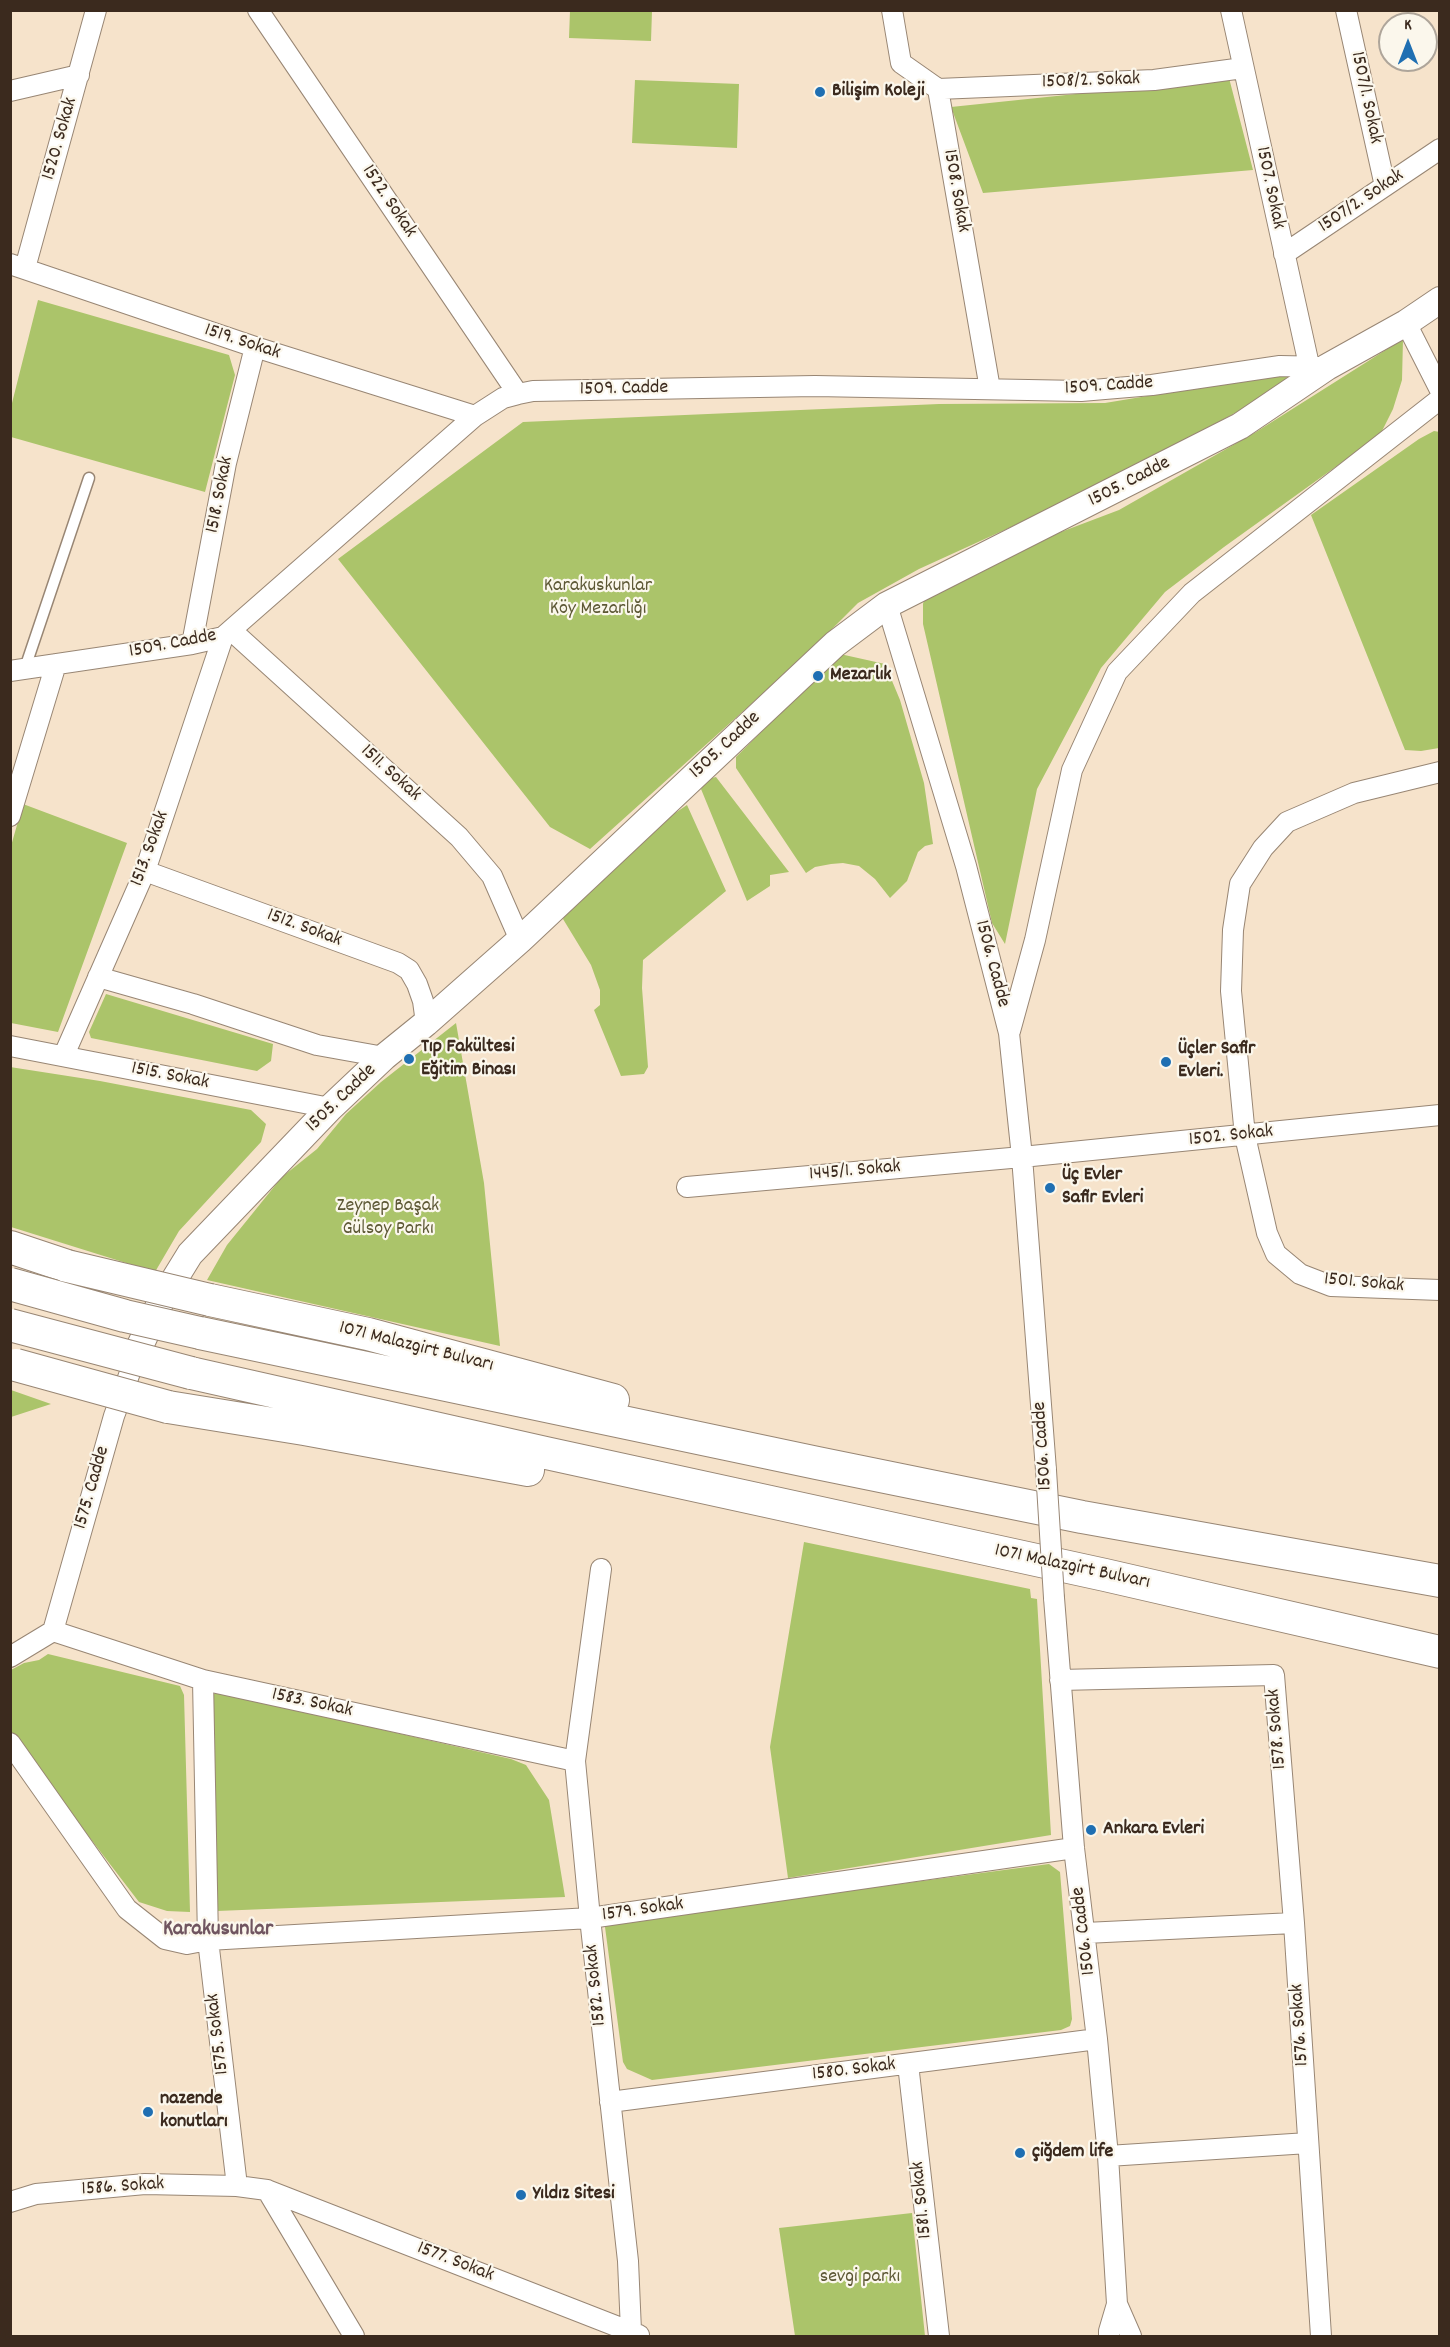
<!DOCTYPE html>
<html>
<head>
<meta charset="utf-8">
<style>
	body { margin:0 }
	#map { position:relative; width:1450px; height:2347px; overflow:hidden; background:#f6e3cb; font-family:Dekko,sans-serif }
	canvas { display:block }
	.frame { position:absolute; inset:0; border:12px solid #3b2a1e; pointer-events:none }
	.north { position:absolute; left:1378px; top:12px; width:60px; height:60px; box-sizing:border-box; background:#fbf7ec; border:2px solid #aea59a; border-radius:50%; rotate:0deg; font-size:16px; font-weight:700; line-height:24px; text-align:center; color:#3b2a1e }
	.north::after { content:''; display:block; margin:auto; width:21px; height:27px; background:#1f6fb2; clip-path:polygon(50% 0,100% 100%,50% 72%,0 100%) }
</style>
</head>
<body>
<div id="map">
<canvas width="1450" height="2347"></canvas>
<div class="frame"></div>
<div class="north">K</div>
</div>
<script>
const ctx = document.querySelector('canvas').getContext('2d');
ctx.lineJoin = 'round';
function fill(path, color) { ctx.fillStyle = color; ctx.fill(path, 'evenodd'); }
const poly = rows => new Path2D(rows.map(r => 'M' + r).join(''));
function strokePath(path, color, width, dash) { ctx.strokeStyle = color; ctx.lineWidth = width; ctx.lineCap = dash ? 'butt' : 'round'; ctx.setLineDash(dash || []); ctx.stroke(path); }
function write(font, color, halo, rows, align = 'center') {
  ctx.font = font + ' Dekko,sans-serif'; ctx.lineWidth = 4.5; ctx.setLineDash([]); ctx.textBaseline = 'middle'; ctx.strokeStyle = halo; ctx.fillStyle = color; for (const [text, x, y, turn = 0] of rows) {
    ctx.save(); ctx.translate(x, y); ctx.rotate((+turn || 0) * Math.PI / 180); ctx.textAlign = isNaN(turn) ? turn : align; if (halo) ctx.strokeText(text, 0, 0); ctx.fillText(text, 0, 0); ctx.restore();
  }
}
fill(poly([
	[570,11,652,11,651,41,569,38],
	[1229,78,1253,170,983,193,951,107],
	[635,80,739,84,737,148,632,143],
	[38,300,229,355,235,375,205,492,11,437,11,407],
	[1403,339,1402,380,1393,409,1380,435,1224,547,1165,592,1101,668,1037,789,1005,944,992,923,923,624,923,604,925,596,1045,538,1119,510,1256,432],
	[1268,376,1288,376,1277,390,1103,485,919,569,858,603,809,652,590,849,550,827,338,559,523,422,939,404,1105,403],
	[1434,431,1440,432,1439,748,1421,751,1405,750,1311,515,1419,439],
	[840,654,885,664,900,700,924,783,933,844,925,846,918,852,907,881,890,898,875,879,859,866,843,863,831,864,815,867,806,873,736,768,736,757],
	[716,777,789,872,770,875,770,886,747,901,701,789,707,779],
	[23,804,127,843,58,1032,11,1023,11,846],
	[687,805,726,891,643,960,642,988,648,1067,644,1074,621,1076,594,1010,600,1005,600,990,591,965,563,919,569,907,644,834],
	[106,994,273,1044,271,1061,257,1071,91,1038,89,1032],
	[456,1023,484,1183,500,1346,207,1280,227,1245,282,1177,317,1149,346,1114,381,1082],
	[10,1067,100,1081,251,1110,266,1124,261,1142,179,1231,155,1272,11,1227],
	[11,1390,51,1404,11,1417],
	[804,1542,1030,1589,1031,1598,1037,1599,1051,1835,788,1878,770,1747],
	[48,1654,180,1686,184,1695,190,1912,167,1911,139,1902,11,1735,11,1670,24,1663,39,1660],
	[221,1693,511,1759,526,1765,549,1800,565,1897,217,1911,209,1700,212,1694],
	[1049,1864,1060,1872,1072,2019,1070,2026,1061,2030,652,2080,627,2069,623,2062,605,1927,607,1923],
	[912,2213,925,2336,795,2336,779,2228]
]), '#abc46a');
const service = poly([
	[25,668,89,478]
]);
const minor = poly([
	[258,10,518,394],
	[892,10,901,63,938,89,990,389],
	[1231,10,1309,365],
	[1346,10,1385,186],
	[938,89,1154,80,1243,68],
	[10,91,79,75],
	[1284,254,1440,149],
	[10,264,255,347,475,416],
	[25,268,96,10],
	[1406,323,1440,390],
	[887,605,966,866,1009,1033,1022,1157,1046,1470],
	[232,631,459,837,492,876,520,940],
	[192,644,226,463,255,347],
	[10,671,192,644,223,637,475,416,503,398,518,394,533,391,815,386,1081,391,1152,385,1280,366,1327,367],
	[1440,772,1354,793,1287,822,1263,848,1240,884,1233,930,1231,991,1245,1136,1267,1233,1276,1254,1300,1274,1331,1286,1440,1290],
	[10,816,56,664],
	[145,871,398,963,409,970,417,984,423,1001,426,1023],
	[98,977,193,1004,317,1045,384,1057],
	[1010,1031,1035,940,1072,770,1117,672,1192,593,1440,399],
	[10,1046,330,1108],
	[64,1055,145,871,223,637],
	[687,1187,1022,1157,1440,1115],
	[601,1569,575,1761,590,1918,628,2261,631,2331],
	[1054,1598,1074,1848,1097,2039,1108,2156,1117,2304,1131,2336],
	[53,1631,203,1680,575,1761],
	[53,1631,114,1416,139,1348],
	[10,1657,53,1631],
	[203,1680,208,1940,237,2186,267,2190,354,2336],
	[1060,1680,1274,1675,1294,1923],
	[10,1743,127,1909,165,1939,187,1944,208,1940,590,1918,1074,1848],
	[1085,1933,1294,1923,1321,2336],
	[908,2064,939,2336],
	[610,2102,1097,2039],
	[1108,2156,1308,2143],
	[267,2190,639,2335],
	[10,2202,36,2194,145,2184,237,2186],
	[1109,2336,1109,2331,1117,2304]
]);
const tertiary = poly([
	[139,1348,161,1301,190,1254,330,1108,384,1057,426,1023,520,940,835,644,887,605,1240,426,1327,367,1406,323,1440,300]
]);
const primary = poly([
	[10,1247,67,1266],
	[210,1300,368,1334,613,1400],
	[200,1333,817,1463,1082,1517,1440,1581],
	[191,1373,546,1453,1105,1575,1440,1652],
	[168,1407,304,1429,528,1470]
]);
strokePath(service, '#988674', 13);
strokePath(minor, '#988674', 22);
strokePath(tertiary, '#988674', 28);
strokePath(primary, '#988674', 34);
strokePath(service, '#fff', 10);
strokePath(minor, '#fff', 20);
strokePath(tertiary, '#fff', 26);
strokePath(primary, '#fff', 32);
const minorBridge = poly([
	[1046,1470,1054,1598]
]);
const primaryBridge = poly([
	[67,1266,210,1300],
	[10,1284,125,1316,200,1333],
	[10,1325,191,1373],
	[16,1365,168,1407]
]);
strokePath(minorBridge, '#988674', 22, []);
strokePath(primaryBridge, '#988674', 34, []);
strokePath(minorBridge, '#fff', 20);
strokePath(primaryBridge, '#fff', 32);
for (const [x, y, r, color] of [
	[820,92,6,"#1f6fb2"],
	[818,676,6,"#1f6fb2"],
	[409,1059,6,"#1f6fb2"],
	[1166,1062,6,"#1f6fb2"],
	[1050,1188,6,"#1f6fb2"],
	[1091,1830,6,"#1f6fb2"],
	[148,2112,6,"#1f6fb2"],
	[1020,2153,6,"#1f6fb2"],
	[521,2195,6,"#1f6fb2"]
]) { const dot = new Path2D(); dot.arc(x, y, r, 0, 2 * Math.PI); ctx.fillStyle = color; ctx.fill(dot); strokePath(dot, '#fbf7ec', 2); }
write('20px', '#3b2a1e', '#fbf7ec', [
	["1508/2. Sokak",1091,82,-2],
	["1507/1. Sokak",1365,98,78],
	["1520. Sokak",61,139,-74],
	["1507. Sokak",1269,188,78],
	["1508. Sokak",955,191,80],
	["1522. Sokak",388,202,56],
	["1507/2. Sokak",1362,202,-34],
	["1519. Sokak",242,343,18],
	["1509. Cadde",1109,387,-4],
	["1509. Cadde",624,390,-1],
	["1505. Cadde",1130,483,-27],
	["1518. Sokak",221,495,-79],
	["1509. Cadde",173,645,-11],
	["1505. Cadde",726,746,-43],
	["1511. Sokak",390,774,42],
	["1513. Sokak",151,849,-70],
	["1512. Sokak",304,929,20],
	["1506. Cadde",991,964,75],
	["1515. Sokak",170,1077,11],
	["1505. Cadde",342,1099,-44],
	["1502. Sokak",1231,1137,-6],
	["1445/1. Sokak",855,1172,-5],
	["1501. Sokak",1364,1284,5],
	["1071 Malazgirt Bulvarı",416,1348,14],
	["1506. Cadde",1044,1446,-94],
	["1575. Cadde",93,1488,-74],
	["1071 Malazgirt Bulvarı",1072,1568,12],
	["1583. Sokak",312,1704,12],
	["1578. Sokak",1278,1729,-95],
	["1579. Sokak",643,1911,-8],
	["1506. Cadde",1085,1931,-97],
	["1582. Sokak",597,1985,-96],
	["1576. Sokak",1301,2025,-94],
	["1575. Sokak",219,2034,-97],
	["1580. Sokak",854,2071,-7],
	["1586. Sokak",123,2188,-4],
	["1581. Sokak",923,2200,-96],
	["1577. Sokak",455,2263,21]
]);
write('bold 20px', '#3b2a1e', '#fbf7ec', [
	["Bilişim Koleji",832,92],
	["Mezarlık",830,676],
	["Tıp Fakültesi",421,1048],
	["Eğitim Binası",421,1071],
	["Üçler Safir",1178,1050],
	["Evleri.",1178,1073],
	["Üç Evler",1062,1176],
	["Safir Evleri",1062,1199],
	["Ankara Evleri",1103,1830],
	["nazende",160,2100],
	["konutları",160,2123],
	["çiğdem life",1032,2153],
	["Yıldız Sitesi",533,2195]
], 'left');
write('20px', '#5d5835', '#fbf7ec', [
	["Karakuskunlar",598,587],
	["Köy Mezarlığı",598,610],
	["Zeynep Başak",388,1207],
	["Gülsoy Parkı",388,1230],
	["sevgi parkı",860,2278]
]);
write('bold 22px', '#705560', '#fbf7ec', [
	["Karakusunlar",218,1931]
]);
</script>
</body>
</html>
